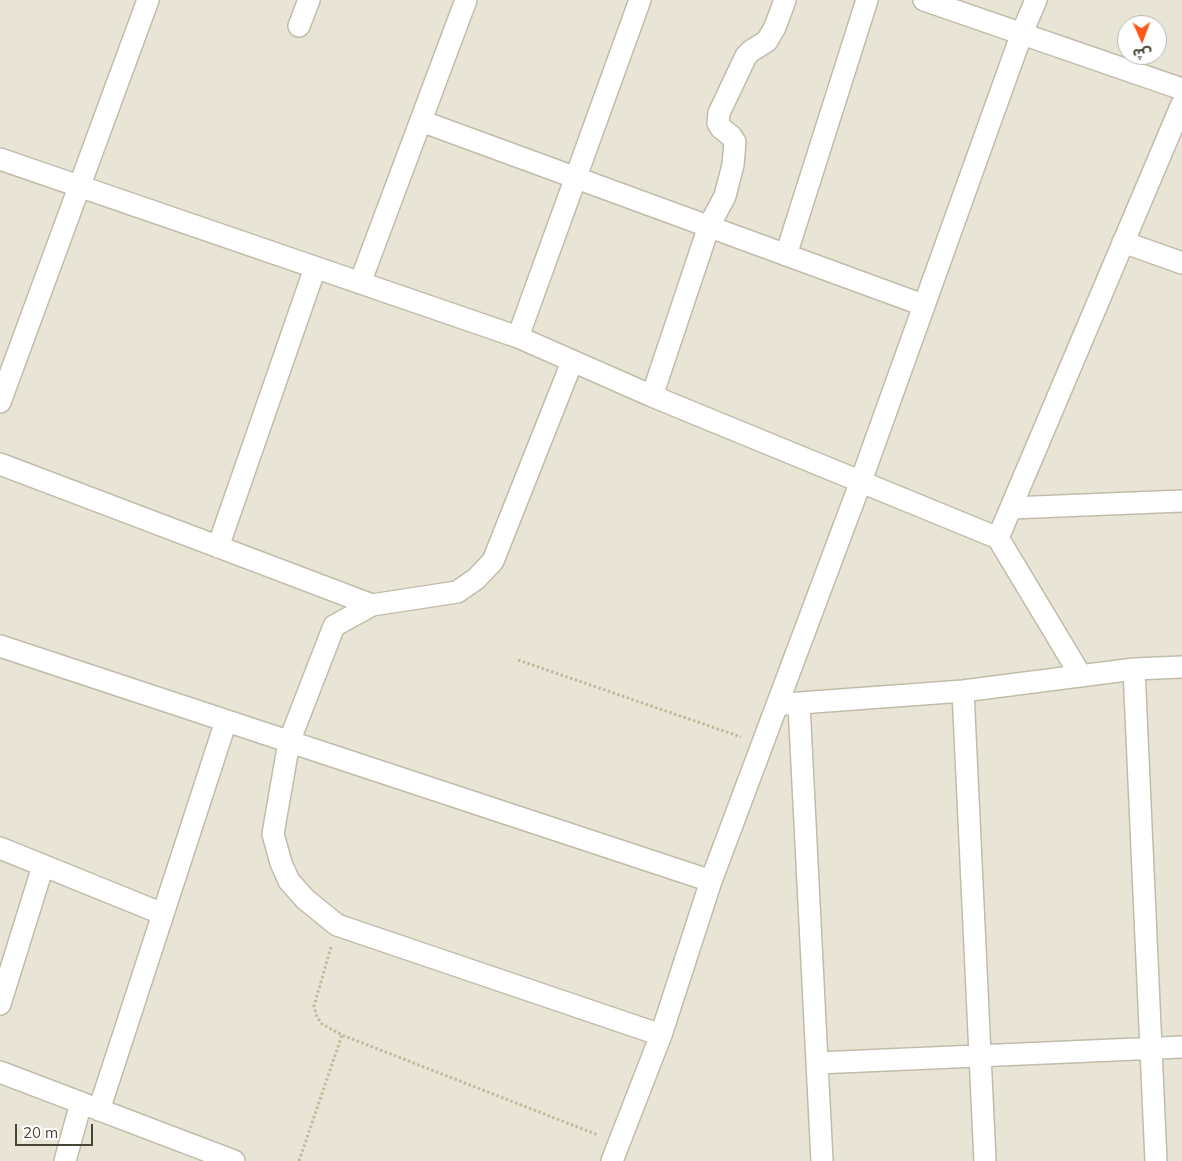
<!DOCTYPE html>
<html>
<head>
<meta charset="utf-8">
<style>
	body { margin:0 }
	#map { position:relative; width:1182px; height:1161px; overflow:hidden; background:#f5f2e8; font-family:Mulish,"Noto Sans Arabic",sans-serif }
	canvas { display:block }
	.north { position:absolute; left:1117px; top:15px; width:50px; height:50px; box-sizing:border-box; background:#fff; border:1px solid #b6b4af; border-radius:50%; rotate:178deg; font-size:14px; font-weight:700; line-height:20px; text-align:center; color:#484436 }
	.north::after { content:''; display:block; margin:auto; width:18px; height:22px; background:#ff5715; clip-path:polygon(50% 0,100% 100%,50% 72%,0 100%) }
	.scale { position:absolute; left:15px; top:1124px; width:78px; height:22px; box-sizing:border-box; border:2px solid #484436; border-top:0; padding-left:6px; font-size:15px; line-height:18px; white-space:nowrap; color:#484436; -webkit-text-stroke:4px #fff; paint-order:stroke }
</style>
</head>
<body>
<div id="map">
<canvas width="1182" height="1161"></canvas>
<div class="north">ش</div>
<div class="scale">20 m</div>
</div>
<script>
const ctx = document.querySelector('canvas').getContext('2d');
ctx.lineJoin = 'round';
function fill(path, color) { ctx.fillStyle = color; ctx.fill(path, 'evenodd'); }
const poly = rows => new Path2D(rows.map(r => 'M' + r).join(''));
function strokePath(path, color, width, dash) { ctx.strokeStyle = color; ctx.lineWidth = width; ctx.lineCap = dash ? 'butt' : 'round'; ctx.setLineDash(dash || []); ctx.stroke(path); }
fill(poly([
	[0,0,1182,0,1182,1161,0,1161],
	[1127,25,1157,25,1157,55,1127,55]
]), '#e9e5d6');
const street = poly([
	[924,0,1182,89],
	[299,26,309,0],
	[421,121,923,305],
	[0,159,518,337,652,396,998,538,1081,676],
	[1123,242,1182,263],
	[786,255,867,0],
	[360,283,466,0],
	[518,337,640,0],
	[572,362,493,561,476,579,457,592,372,605,334,626,289,742,273,834,281,863,289,881,305,899,337,925,661,1035],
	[652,396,709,226,725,196,733,165,735,142,731,136,721,128,718,123,719,113,746,56,751,51,767,41,775,27,785,0],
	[0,402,148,0],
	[0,464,372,605],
	[1011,508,1182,501],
	[998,538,1182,104],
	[218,547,315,268],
	[0,646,711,881],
	[1134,669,1156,1161],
	[963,691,985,1161],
	[786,704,963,691,1134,669,1182,667],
	[799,704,822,1161],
	[0,848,163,914],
	[0,1004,43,866],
	[817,1063,1182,1047],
	[0,1072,234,1161],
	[99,1110,226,721],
	[65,1161,81,1103],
	[612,1161,661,1035,711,881,861,481,1022,33,1036,0]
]);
strokePath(street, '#c1bcaa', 24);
strokePath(poly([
	[518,660,741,737],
	[331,947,314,1006,317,1017,322,1024,342,1035,598,1135],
	[299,1161,342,1035]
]), '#c3ba9b', 3, [2.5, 2.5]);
strokePath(street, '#fff', 21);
</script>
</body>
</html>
